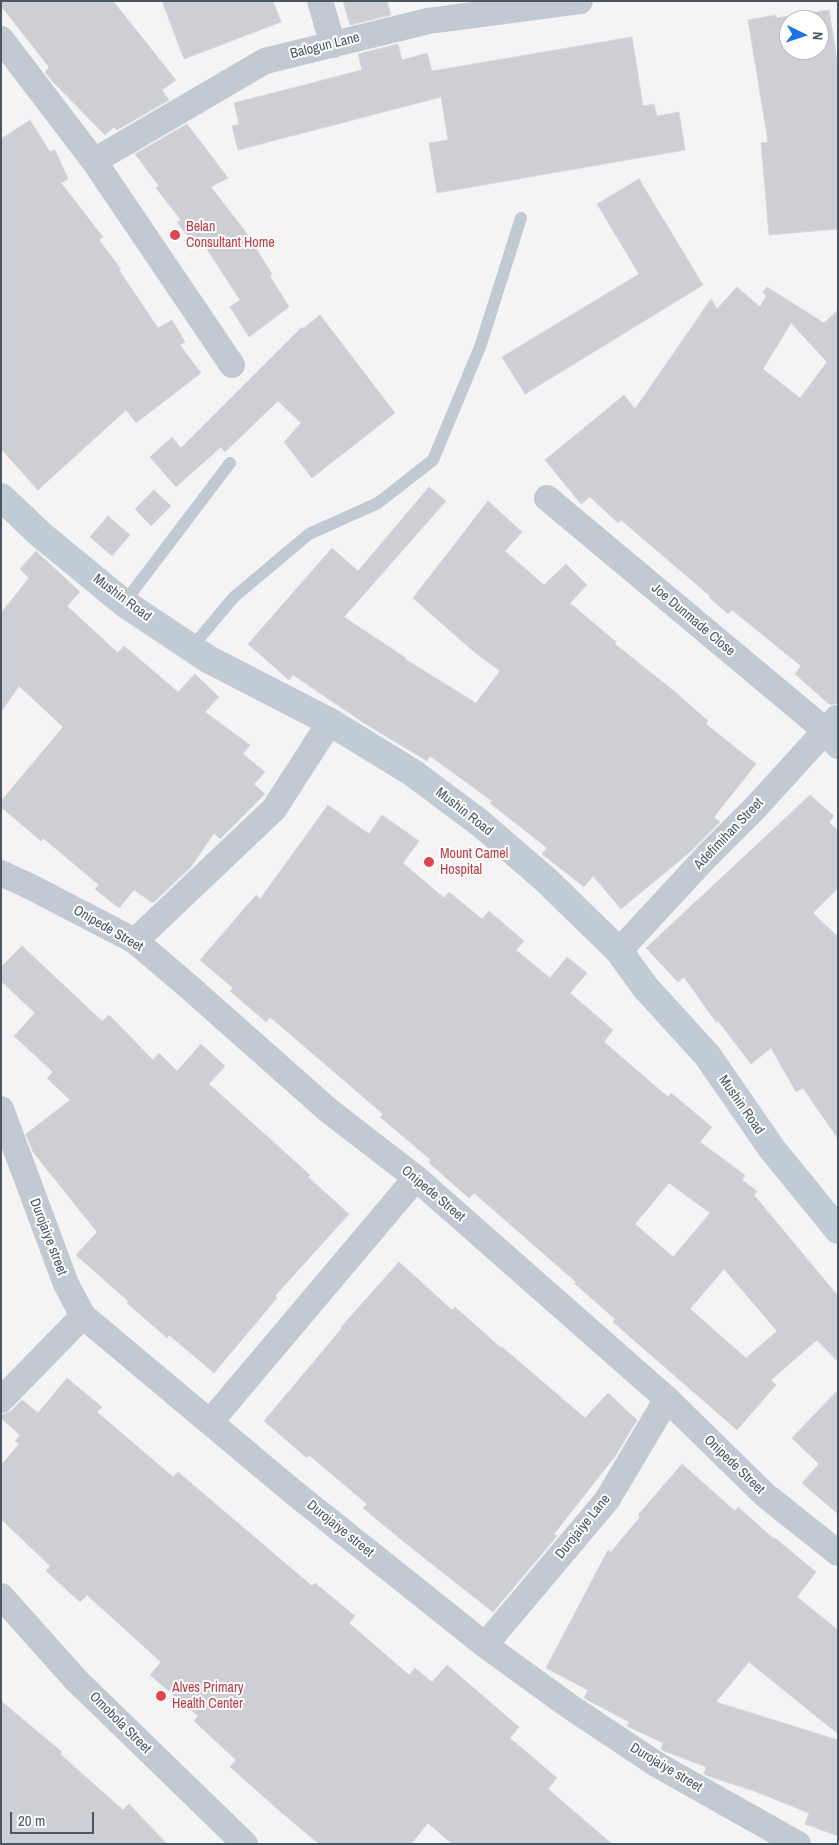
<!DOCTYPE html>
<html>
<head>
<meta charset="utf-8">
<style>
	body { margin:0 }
	#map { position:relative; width:839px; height:1845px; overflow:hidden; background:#f5f3f3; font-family:"Archivo Narrow",sans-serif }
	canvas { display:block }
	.frame { position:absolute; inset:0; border:2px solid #4a5661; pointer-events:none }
	.north { position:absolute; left:779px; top:10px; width:50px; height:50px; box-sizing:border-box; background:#fff; border:1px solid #b7bbc0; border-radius:50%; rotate:94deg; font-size:14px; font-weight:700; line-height:20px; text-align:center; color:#4a5661 }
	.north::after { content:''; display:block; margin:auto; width:18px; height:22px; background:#1a73e8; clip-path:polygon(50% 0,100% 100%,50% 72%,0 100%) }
	.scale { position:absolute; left:10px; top:1812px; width:84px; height:22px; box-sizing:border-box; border:2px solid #4a5661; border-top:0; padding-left:6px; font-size:15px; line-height:18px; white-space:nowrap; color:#4a5661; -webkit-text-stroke:4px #fff; paint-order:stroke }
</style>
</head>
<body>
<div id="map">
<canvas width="839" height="1845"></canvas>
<div class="frame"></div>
<div class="north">N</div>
<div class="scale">20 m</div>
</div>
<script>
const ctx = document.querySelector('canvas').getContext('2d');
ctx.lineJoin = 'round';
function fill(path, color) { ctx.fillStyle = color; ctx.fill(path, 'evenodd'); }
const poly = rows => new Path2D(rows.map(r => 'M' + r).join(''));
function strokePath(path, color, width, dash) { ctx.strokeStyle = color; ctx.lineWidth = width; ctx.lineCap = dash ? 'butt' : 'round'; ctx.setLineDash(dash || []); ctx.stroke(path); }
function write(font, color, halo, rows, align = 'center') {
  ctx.font = font + ' "Archivo Narrow",sans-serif'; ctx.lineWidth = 4; ctx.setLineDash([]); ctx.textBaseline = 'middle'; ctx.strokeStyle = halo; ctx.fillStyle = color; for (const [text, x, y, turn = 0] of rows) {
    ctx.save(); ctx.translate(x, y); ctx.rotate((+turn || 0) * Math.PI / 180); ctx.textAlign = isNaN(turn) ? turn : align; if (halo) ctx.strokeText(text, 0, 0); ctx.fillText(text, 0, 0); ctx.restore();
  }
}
const building = poly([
	[1,1,113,1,176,80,162,90,169,100,117,130,114,127,105,135,52,81,45,72,49,67,1,6,1,1],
	[162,1,273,1,281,22,184,59,162,1],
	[343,1,387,1,391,15,350,25,343,1],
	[829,10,838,66,838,229,769,235,761,143,768,142,748,20,776,15,776,18,829,10],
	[789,20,819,20,819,50,789,50,789,20],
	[632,37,643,106,654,104,657,116,679,112,685,150,437,193,429,143,448,140,441,97,238,150,232,126,239,124,234,103,362,70,358,54,398,44,402,60,427,53,432,71,632,37],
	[30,120,50,152,55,150,68,179,61,183,103,237,99,240,121,269,119,270,158,328,172,320,185,342,180,345,201,373,136,423,126,410,38,490,1,449,1,139,30,120],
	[187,124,228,178,211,187,245,231,272,274,270,276,289,307,249,337,230,307,240,300,199,237,192,242,177,222,181,220,156,188,159,186,135,154,187,124],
	[639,179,703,285,525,394,502,357,639,274,597,204,639,179],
	[737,287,760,307,766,296,763,292,767,287,824,323,838,310,838,703,830,705,795,674,801,666,732,610,728,614,709,597,710,596,621,520,618,523,590,497,581,504,545,460,624,395,635,409,711,299,717,309,737,287],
	[791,323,827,362,800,398,763,369,791,323],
	[320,315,395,413,312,478,284,442,301,423,278,401,225,452,221,447,176,487,150,457,172,437,181,448,302,327,303,329,320,315],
	[429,487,446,501,344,617,406,658,405,659,476,703,500,671,473,651,413,598,488,501,522,532,505,551,544,585,566,564,587,585,570,603,616,642,615,644,674,691,708,721,706,724,756,764,714,817,720,822,690,852,621,909,593,876,584,887,542,854,547,848,490,803,492,801,430,756,427,761,364,723,293,675,289,680,248,644,332,548,358,571,429,487],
	[154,490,171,506,151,526,135,509,154,490],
	[108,516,130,535,112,556,90,537,108,516],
	[36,551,80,592,67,606,118,653,124,646,178,692,195,674,219,697,205,712,250,745,243,754,265,772,254,784,265,794,220,839,214,833,191,867,153,903,134,890,119,908,95,889,99,885,43,838,41,841,1,807,1,801,63,727,19,686,1,712,1,613,29,578,20,569,36,551],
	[810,795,834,816,829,822,838,831,838,888,813,913,838,937,838,1139,803,1088,796,1092,771,1048,751,1064,718,1021,716,1022,684,977,678,982,646,948,810,795],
	[328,805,369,834,382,815,419,841,403,863,444,898,449,892,482,919,489,911,524,941,516,950,550,978,567,957,587,973,570,993,613,1030,604,1042,668,1097,671,1093,712,1127,700,1142,745,1175,742,1180,757,1191,754,1195,838,1296,838,1362,817,1340,771,1380,776,1385,737,1430,613,1322,615,1319,575,1284,576,1282,474,1193,469,1198,429,1163,431,1160,380,1117,383,1114,270,1017,266,1022,230,991,233,988,200,960,256,895,260,899,328,805],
	[669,1183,710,1213,673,1257,635,1224,669,1183],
	[724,1269,777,1331,746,1358,690,1309,724,1269],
	[22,946,102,1021,109,1015,153,1060,159,1053,177,1071,201,1044,225,1066,209,1084,310,1175,308,1177,349,1214,275,1296,277,1298,214,1373,169,1335,167,1338,127,1303,128,1301,76,1255,97,1232,33,1152,26,1134,70,1100,47,1078,53,1072,14,1036,35,1013,1,981,1,967,22,946],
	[399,1262,452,1310,455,1307,501,1348,502,1347,585,1418,608,1393,637,1420,616,1455,554,1534,557,1536,493,1612,404,1542,363,1508,367,1504,309,1455,307,1458,264,1421,342,1328,341,1327,399,1262],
	[67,1378,102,1407,97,1412,173,1477,178,1472,312,1586,315,1583,355,1616,349,1623,409,1675,415,1668,432,1682,447,1665,519,1727,510,1738,557,1778,548,1789,612,1844,452,1844,428,1823,411,1844,319,1844,282,1813,230,1767,236,1760,194,1721,198,1716,150,1675,161,1662,87,1595,80,1602,46,1571,50,1566,1,1519,1,1465,19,1444,15,1441,20,1435,1,1418,1,1415,11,1411,22,1400,38,1413,67,1378],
	[838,1390,838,1514,802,1483,819,1464,792,1438,838,1390],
	[682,1464,735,1511,738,1507,774,1539,775,1538,816,1572,797,1597,838,1630,838,1734,749,1662,716,1702,838,1740,838,1836,805,1824,809,1813,754,1791,708,1776,704,1774,706,1767,664,1751,661,1749,663,1743,627,1726,629,1722,584,1698,588,1690,546,1668,608,1550,611,1552,640,1517,638,1515,682,1464],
	[1,1701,62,1752,60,1754,123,1810,129,1804,167,1844,1,1844,1,1701]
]);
fill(building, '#cdcfd5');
strokePath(building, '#d7d9de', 1);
strokePath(poly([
	[124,603,230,463],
	[192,647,234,597,309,534,378,503,433,460,480,347,521,218]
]), '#c1cad2', 12);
strokePath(poly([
	[320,1,333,45],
	[1,39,94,161,232,365],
	[94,161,265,61,428,21,580,1],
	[547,498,826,731,838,746],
	[1,873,31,887,135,941,188,986,328,1110,416,1178,667,1399,765,1495,838,1553],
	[135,941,274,809,330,722],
	[619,951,706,857,755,808,837,718],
	[1,1109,66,1284,83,1316,292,1491,485,1645,569,1706,656,1764,798,1844],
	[1,1400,83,1316],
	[211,1421,416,1178],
	[1,1596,76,1680,245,1844],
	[485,1645,607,1500,667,1399]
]), '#c1cad2', 26);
strokePath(poly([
	[1,497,40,534,124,603,208,659,330,722,413,773,480,823,545,879,619,951,645,987,707,1055,772,1149,838,1230]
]), '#c1cbd6', 28);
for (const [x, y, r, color] of [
	[175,235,6,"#e0444e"],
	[429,862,6,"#e0444e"],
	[161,1696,6,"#e0444e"]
]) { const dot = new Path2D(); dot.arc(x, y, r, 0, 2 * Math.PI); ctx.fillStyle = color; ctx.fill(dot); strokePath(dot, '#fff', 2); }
write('14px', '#4a5661', '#fff', [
	["Balogun Lane",325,46,-14],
	["Mushin Road",122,598,37],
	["Joe Dunmade Close",693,620,40],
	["Mushin Road",464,812,38],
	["Adefimihan Street",729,834,-46],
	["Onipede Street",108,929,30],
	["Mushin Road",741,1105,55],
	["Onipede Street",433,1194,40],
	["Durojaiye street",48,1237,69],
	["Onipede Street",734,1465,44],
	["Durojaiye Lane",583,1527,-51],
	["Durojaiye street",340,1529,39],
	["Omobola Street",120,1723,45],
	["Durojaiye street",666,1768,31]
]);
write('14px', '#be3a42', '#fff', [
	["Belan",186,227],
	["Consultant Home",186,243],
	["Mount Camel",440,854],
	["Hospital",440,870],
	["Alves Primary",172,1688],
	["Health Center",172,1704]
], 'left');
</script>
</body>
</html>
